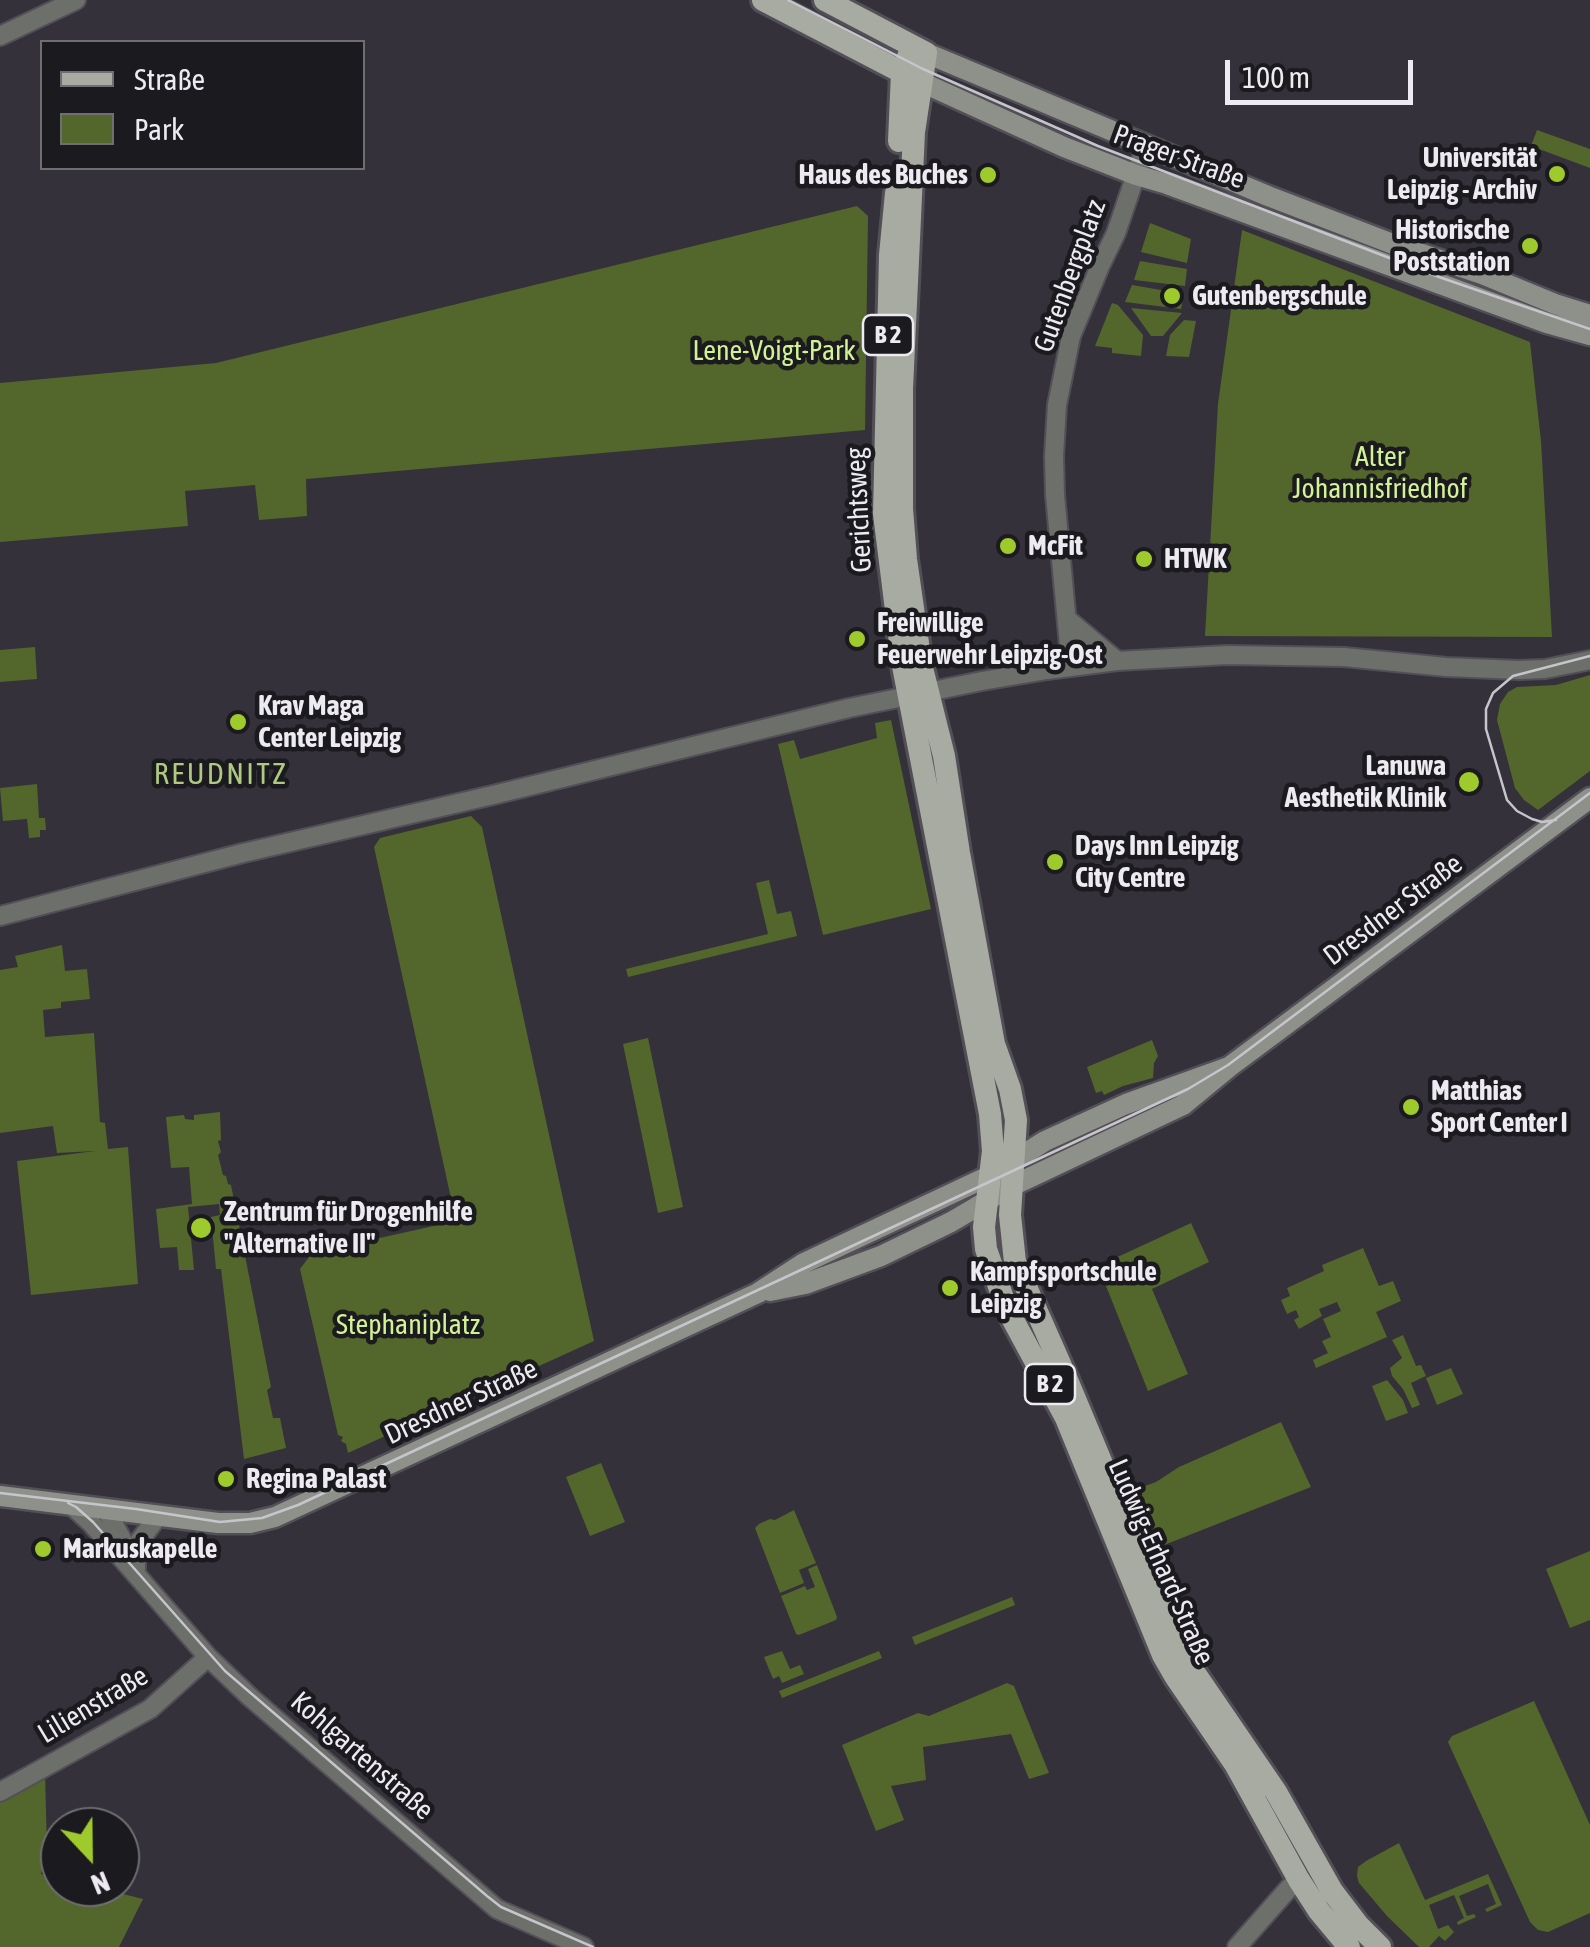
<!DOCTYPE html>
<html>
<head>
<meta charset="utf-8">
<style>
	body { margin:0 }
	#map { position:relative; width:1590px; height:1947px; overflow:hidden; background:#34313a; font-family:"Asap Condensed",sans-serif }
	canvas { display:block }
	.legend { position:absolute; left:40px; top:40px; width:325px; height:130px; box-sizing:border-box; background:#1b1a1e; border:2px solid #6f6e72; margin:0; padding:12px 18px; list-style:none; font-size:30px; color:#edebf1 }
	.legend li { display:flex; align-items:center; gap:20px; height:50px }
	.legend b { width:50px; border:2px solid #6f6e72 }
	.north { position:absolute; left:40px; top:1807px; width:100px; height:100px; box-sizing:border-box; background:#1b1a1e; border:2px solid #6f6e72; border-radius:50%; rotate:158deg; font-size:28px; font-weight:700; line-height:40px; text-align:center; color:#edebf1 }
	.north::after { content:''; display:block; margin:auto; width:35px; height:45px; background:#9fca2d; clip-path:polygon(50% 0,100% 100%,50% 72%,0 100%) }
	.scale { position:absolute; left:1225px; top:60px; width:188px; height:45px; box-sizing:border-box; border:5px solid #edebf1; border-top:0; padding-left:12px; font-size:30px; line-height:35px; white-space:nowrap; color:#edebf1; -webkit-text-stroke:8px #1b1a1e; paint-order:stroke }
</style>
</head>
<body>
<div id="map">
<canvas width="1590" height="1947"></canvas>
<ul class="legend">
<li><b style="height:12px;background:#a7aba1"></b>Straße</li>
<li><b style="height:28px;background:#53662c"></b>Park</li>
</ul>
<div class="north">N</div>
<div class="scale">100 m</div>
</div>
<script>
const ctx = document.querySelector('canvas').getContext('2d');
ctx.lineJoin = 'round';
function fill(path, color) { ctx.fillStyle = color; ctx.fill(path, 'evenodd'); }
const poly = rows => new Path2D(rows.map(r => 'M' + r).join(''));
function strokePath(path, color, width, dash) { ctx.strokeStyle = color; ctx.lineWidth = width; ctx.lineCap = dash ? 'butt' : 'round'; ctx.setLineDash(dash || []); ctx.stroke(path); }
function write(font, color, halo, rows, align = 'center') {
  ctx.font = font + ' "Asap Condensed",sans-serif'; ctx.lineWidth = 9; ctx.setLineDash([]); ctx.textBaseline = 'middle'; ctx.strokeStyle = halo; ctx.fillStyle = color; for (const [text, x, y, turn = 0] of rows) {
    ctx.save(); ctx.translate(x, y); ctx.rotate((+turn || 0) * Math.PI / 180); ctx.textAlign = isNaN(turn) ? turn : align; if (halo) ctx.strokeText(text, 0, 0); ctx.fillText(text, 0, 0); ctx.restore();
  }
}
fill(poly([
	[1537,130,1590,149,1590,168,1531,146],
	[857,206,868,216,865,430,306,479,307,516,296,517,259,520,255,485,185,491,188,526,0,542,0,383,216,363],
	[1150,223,1191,239,1187,263,1141,252],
	[1242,230,1530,342,1541,441,1552,637,1205,636,1218,404],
	[1140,261,1187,269,1185,286,1134,280],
	[1132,285,1184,294,1181,309,1125,302],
	[1112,303,1118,305,1143,335,1141,356,1112,353,1112,348,1095,346],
	[1131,308,1182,313,1163,336,1151,336],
	[1184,320,1196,321,1189,357,1166,356,1170,335],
	[35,647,37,679,0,682,0,650],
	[1590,675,1590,771,1538,810,1524,800,1515,788,1497,720,1500,704,1508,692,1517,687,1556,685],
	[891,720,931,909,823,935,778,744,794,740,800,759,877,738,875,723],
	[37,784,39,818,45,818,46,830,40,830,40,837,29,838,27,819,3,821,0,788],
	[471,816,482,827,594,1341,348,1453,346,1444,341,1441,343,1437,338,1435,300,1269,312,1253,456,1221,374,847,380,838],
	[769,880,777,914,791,911,797,936,628,977,626,969,768,934,756,883],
	[62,945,65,971,87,969,90,999,61,1002,61,1008,43,1010,45,1037,94,1033,100,1122,105,1123,108,1149,128,1147,138,1284,31,1295,17,1161,95,1151,57,1153,53,1126,0,1133,0,970,18,967,15,956],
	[648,1038,683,1207,658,1213,623,1044],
	[1152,1040,1158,1056,1154,1063,1153,1078,1123,1086,1104,1095,1102,1091,1096,1093,1087,1067],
	[220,1112,221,1140,218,1141,221,1152,218,1155,223,1175,226,1176,228,1184,231,1185,271,1387,267,1390,273,1418,280,1418,286,1448,244,1459,221,1269,216,1269,211,1217,220,1215,219,1204,188,1207,194,1270,179,1270,177,1247,160,1248,156,1209,192,1204,189,1167,171,1168,166,1117,184,1115,185,1119,194,1120,194,1115],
	[1191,1223,1209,1262,1152,1289,1188,1374,1148,1391,1098,1266],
	[1363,1248,1379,1286,1393,1281,1401,1301,1376,1312,1387,1337,1316,1368,1313,1360,1328,1353,1322,1341,1331,1337,1323,1319,1341,1311,1337,1302,1319,1309,1322,1316,1299,1329,1294,1320,1299,1317,1296,1310,1287,1314,1281,1300,1290,1296,1287,1288,1324,1271,1322,1265],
	[1403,1335,1416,1366,1421,1365,1426,1376,1411,1383,1420,1405,1412,1408,1403,1389,1392,1376,1390,1368,1402,1358,1392,1340],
	[1451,1368,1463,1394,1437,1405,1426,1378],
	[1387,1380,1403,1400,1408,1413,1386,1421,1372,1386],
	[1281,1422,1311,1487,1159,1547,1134,1490,1156,1482,1179,1467],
	[601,1463,625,1522,590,1536,566,1477],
	[794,1510,816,1563,799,1570,804,1583,780,1593,755,1528,759,1524,770,1519,775,1520],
	[1590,1551,1590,1620,1570,1628,1546,1569],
	[817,1565,837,1617,836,1620,799,1635,796,1634,781,1596,805,1586,807,1590,815,1587,808,1569],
	[1012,1597,1015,1605,915,1645,912,1637],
	[782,1651,790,1669,800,1665,804,1674,782,1683,779,1676,773,1679,764,1657],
	[879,1651,882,1658,782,1698,779,1691],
	[1007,1683,1014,1686,1049,1773,1029,1779,1011,1734,923,1747,926,1780,891,1786,904,1820,876,1831,842,1745,918,1713,929,1716],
	[1534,1701,1590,1825,1590,1913,1548,1932,1538,1930,1530,1922,1448,1742,1452,1736],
	[45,1771,47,1852,41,1874,60,1879,60,1887,95,1887,143,1899,119,1947,0,1947,0,1799],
	[1399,1843,1425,1900,1488,1874,1502,1905,1487,1912,1485,1909,1496,1904,1488,1884,1459,1896,1467,1916,1474,1914,1476,1917,1458,1925,1457,1922,1464,1918,1454,1895,1429,1905,1438,1929,1448,1925,1454,1932,1445,1941,1439,1936,1429,1947,1419,1947,1387,1916,1359,1883,1357,1876,1358,1867,1366,1861]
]), '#53662c');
const tertiary = poly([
	[0,36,76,0],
	[1067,619,1117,661],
	[1071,667,1055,495,1054,456,1057,405,1071,336,1100,266,1116,233,1146,145],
	[0,916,243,853,493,795,849,708,982,681,1047,670,1117,661,1227,655,1344,657,1446,667,1519,670,1545,669,1590,660],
	[70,1504,91,1523,208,1657,250,1697,497,1909,584,1947],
	[105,1508,122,1539,129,1560],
	[136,1569,136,1554,140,1540,159,1515],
	[0,1792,150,1709,208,1657],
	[1237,1947,1289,1888,1299,1880]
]);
const secondary = poly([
	[926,53,1268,196,1398,246,1482,274,1555,304,1590,315],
	[921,82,1064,147,1136,175,1167,184,1547,323,1590,335],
	[770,1291,805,1284,881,1256,951,1222,1012,1186,1183,1105,1229,1067,1590,798],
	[0,1496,218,1523,250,1523,275,1517,758,1293,804,1263,991,1175,1045,1141,1126,1104,1229,1067]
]);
const primary = poly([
	[763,0,913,78],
	[825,0,926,53,914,132,902,389,902,509,906,559,921,664,944,756,959,853,994,1044,1010,1089,1016,1120,1010,1215,1015,1262,1065,1375,1181,1653,1276,1792,1332,1891,1358,1925,1380,1947],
	[899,141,902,73,912,46],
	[896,193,890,255,884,514,903,666,990,1114,993,1151,984,1227,986,1249,1006,1307,1066,1418,1163,1655,1175,1676,1235,1764,1299,1880,1319,1911,1349,1947]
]);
strokePath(tertiary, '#524f57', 22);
strokePath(secondary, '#524f57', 25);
strokePath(primary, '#524f57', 28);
strokePath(tertiary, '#6d6f6b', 18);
strokePath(secondary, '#8e918a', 20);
strokePath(primary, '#a7aba1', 22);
strokePath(poly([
	[788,0,923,69,1098,146,1439,277,1590,329],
	[1556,820,1542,822,1532,819,1517,811,1507,800,1486,729,1486,709,1493,693,1513,676,1590,656],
	[0,1493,136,1509,220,1522,262,1518,298,1505,1188,1089,1228,1065,1590,793],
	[68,1503,76,1507,93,1522,225,1671,487,1896,501,1907,593,1947]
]), '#c7c5cc', 2.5);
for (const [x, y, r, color] of [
	[1557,174,10,"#9fca2d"],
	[988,175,10,"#9fca2d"],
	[1530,246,10,"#9fca2d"],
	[1172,296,10,"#9fca2d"],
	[1008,546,10,"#9fca2d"],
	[1144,559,10,"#9fca2d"],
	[857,639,10,"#9fca2d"],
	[238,722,10,"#9fca2d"],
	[1469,782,12,"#9fca2d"],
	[1055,862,10,"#9fca2d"],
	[1411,1107,10,"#9fca2d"],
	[201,1228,12,"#9fca2d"],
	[950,1288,10,"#9fca2d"],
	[226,1479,10,"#9fca2d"],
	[43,1549,10,"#9fca2d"]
]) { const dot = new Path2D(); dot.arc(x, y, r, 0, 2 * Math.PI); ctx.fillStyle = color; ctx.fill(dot); strokePath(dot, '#1b1a1e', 4); }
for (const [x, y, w] of [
	[888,335,50],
	[1050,1384,50]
]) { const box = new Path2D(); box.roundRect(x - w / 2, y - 20, w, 40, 8); ctx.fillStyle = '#1b1a1e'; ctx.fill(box); strokePath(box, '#edebf1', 2.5); }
write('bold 25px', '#edebf1', null, [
	["B 2",888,335],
	["B 2",1050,1384]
]);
write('28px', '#edebf1', '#1b1a1e', [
	["Prager Straße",1179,157,20],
	["Gutenbergplatz",1070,276,-70],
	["Gerichtsweg",859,510,-93],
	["Dresdner Straße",1393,910,-37],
	["Dresdner Straße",461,1402,-25],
	["Ludwig-Erhard-Straße",1161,1562,66],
	["Lilienstraße",93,1705,-31],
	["Kohlgartenstraße",362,1756,41]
]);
write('bold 28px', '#edebf1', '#1b1a1e', [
	["Universität",1537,158,"right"],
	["Leipzig - Archiv",1537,190,"right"],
	["Haus des Buches",968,175,"right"],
	["Historische",1510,230,"right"],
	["Poststation",1510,262,"right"],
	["Gutenbergschule",1192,296],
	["McFit",1028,546],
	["HTWK",1164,559],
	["Freiwillige",877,623],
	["Feuerwehr Leipzig-Ost",877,655],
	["Krav Maga",258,706],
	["Center Leipzig",258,738],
	["Lanuwa",1446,766,"right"],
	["Aesthetik Klinik",1446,798,"right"],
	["Days Inn Leipzig",1075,846],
	["City Centre",1075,878],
	["Matthias",1431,1091],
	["Sport Center I",1431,1123],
	["Zentrum für Drogenhilfe",224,1212],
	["\"Alternative II\"",224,1244],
	["Kampfsportschule",970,1272],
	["Leipzig",970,1304],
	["Regina Palast",246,1479],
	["Markuskapelle",63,1549]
], 'left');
write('28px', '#d2f296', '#1b1a1e', [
	["Lene-Voigt-Park",774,351],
	["Alter",1380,457],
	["Johannisfriedhof",1380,489],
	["Stephaniplatz",408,1325]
]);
ctx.letterSpacing = '2.5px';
write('30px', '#b0c981', '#1b1a1e', [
	["REUDNITZ",221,775]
]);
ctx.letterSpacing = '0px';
</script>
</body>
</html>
